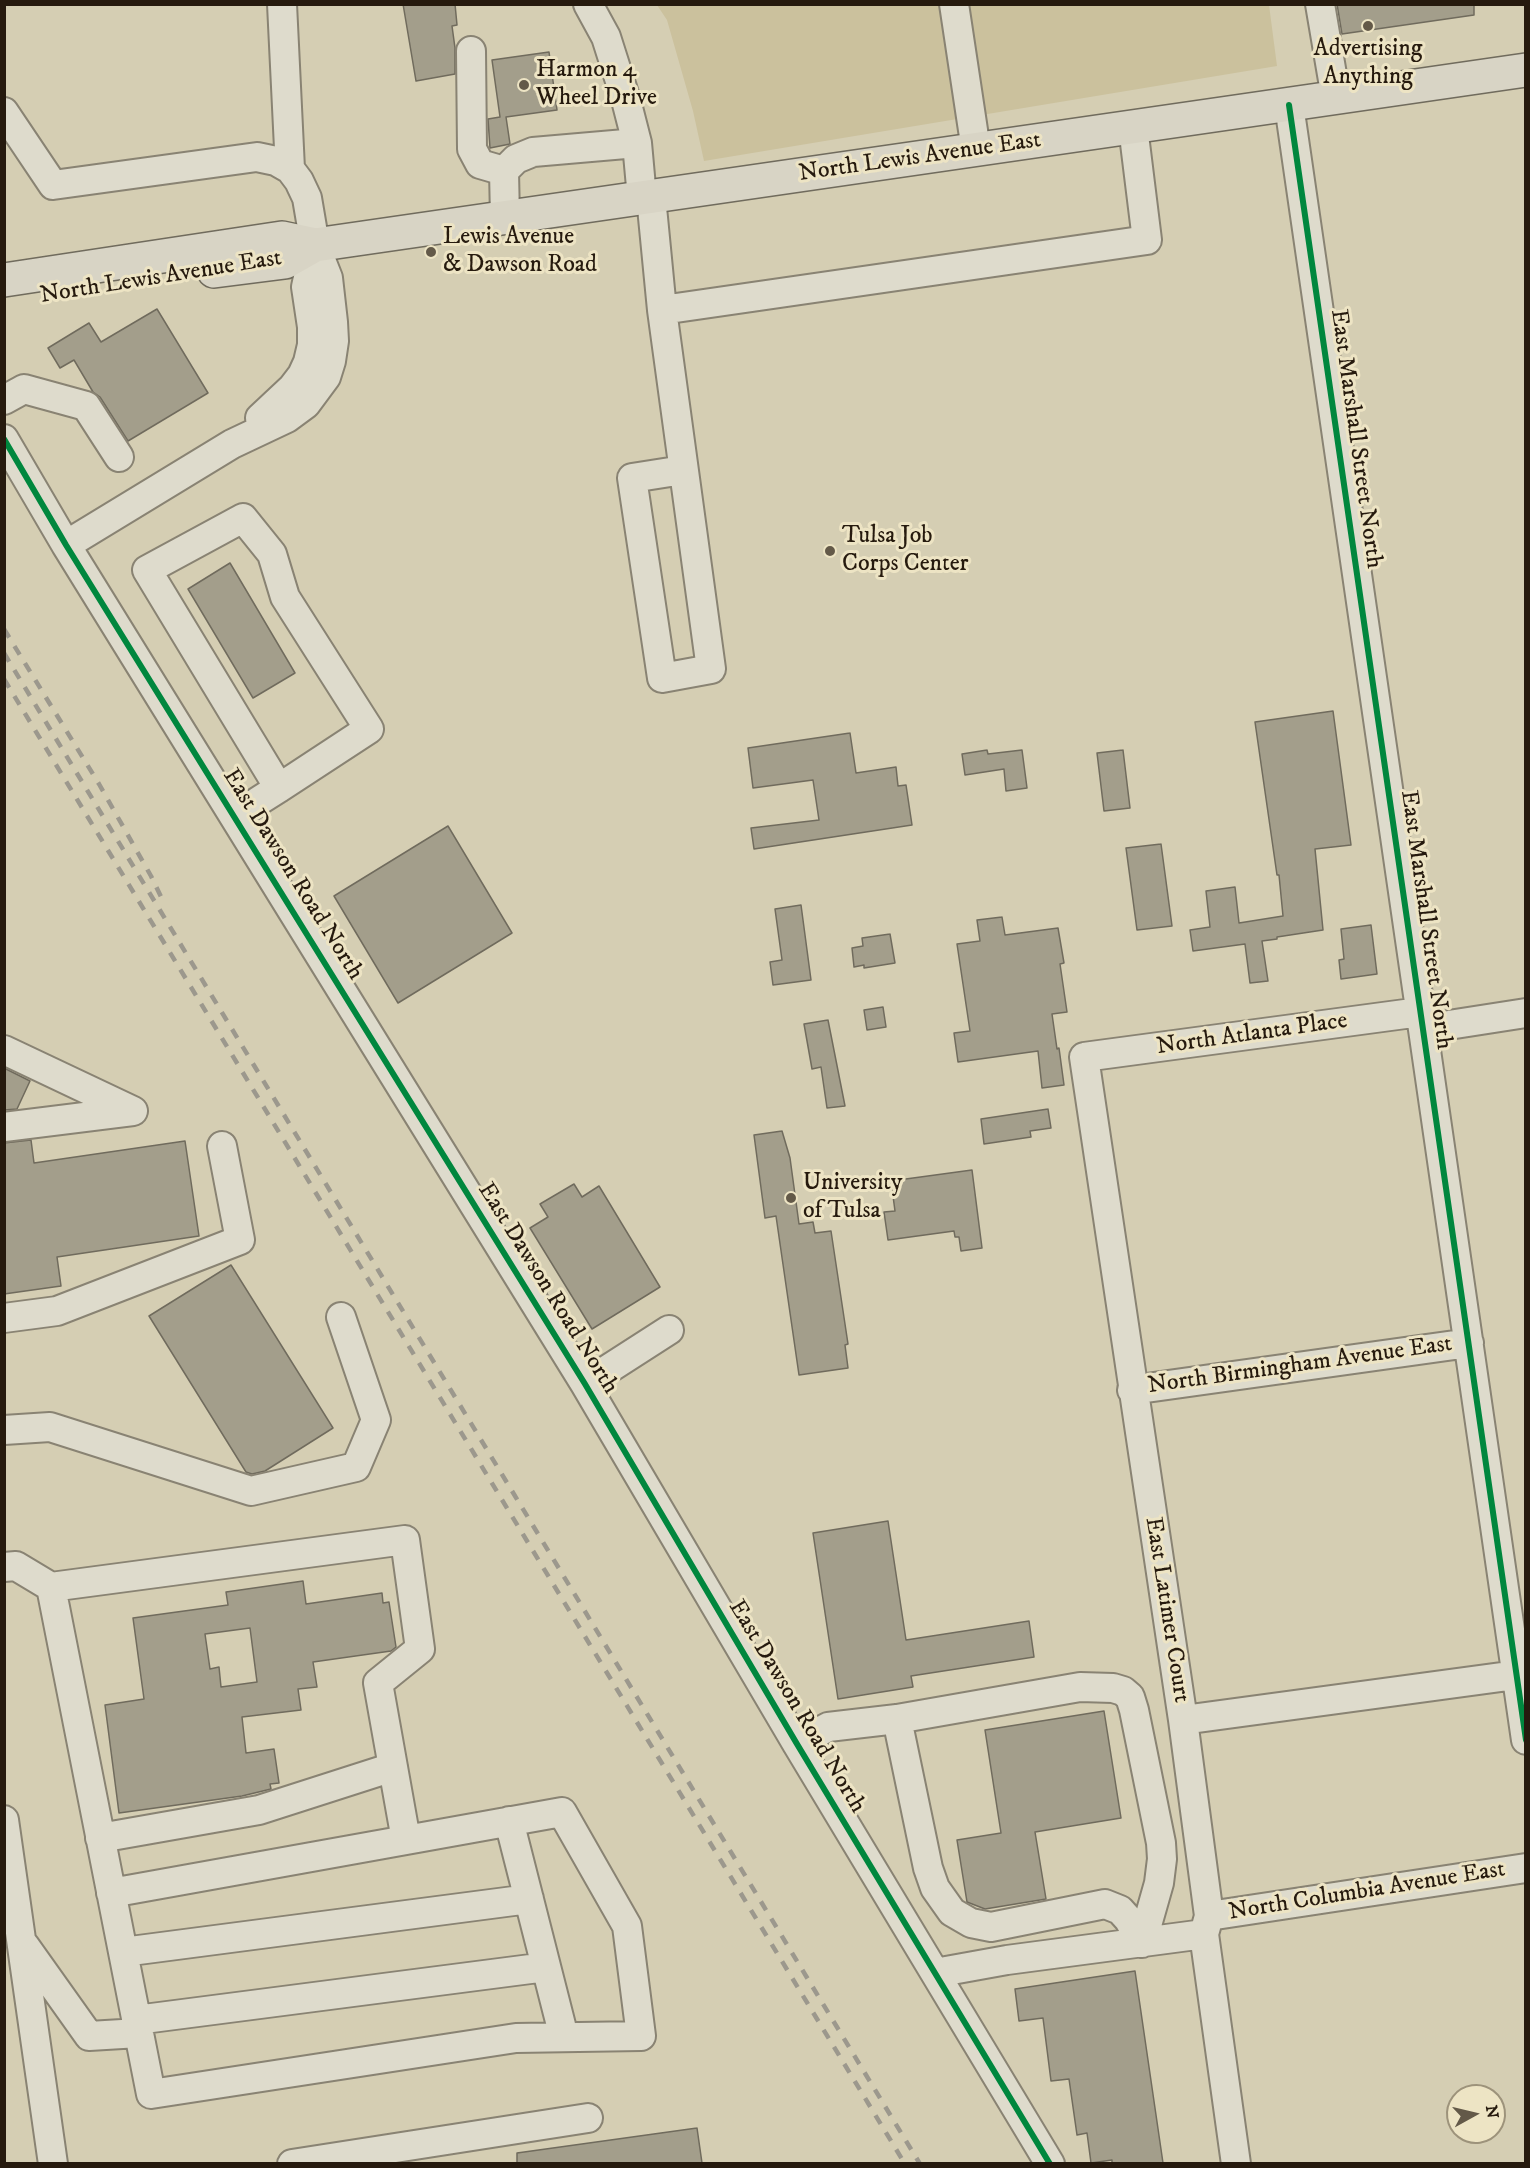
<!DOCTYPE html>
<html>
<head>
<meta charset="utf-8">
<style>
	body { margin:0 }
	#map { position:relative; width:1530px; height:2168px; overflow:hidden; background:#d5ceb3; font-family:"IM FELL DW Pica",serif }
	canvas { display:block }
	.frame { position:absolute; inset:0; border:6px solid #261a0e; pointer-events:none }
	.north { position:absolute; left:1446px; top:2084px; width:60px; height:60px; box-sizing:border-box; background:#ede4c4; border:2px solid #9d937b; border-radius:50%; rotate:82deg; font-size:16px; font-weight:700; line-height:24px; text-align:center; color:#261a0e }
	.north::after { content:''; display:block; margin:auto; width:21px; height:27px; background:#635948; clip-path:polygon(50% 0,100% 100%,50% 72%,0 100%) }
</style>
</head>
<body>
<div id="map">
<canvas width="1530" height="2168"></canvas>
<div class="frame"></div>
<div class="north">N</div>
</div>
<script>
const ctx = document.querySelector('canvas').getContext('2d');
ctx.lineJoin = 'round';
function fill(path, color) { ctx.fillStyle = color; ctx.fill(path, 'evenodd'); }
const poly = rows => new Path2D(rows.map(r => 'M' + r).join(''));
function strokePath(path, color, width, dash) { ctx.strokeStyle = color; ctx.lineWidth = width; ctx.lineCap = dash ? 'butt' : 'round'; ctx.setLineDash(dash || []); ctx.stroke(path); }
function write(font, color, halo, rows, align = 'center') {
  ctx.font = font + ' "IM FELL DW Pica",serif'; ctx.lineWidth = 6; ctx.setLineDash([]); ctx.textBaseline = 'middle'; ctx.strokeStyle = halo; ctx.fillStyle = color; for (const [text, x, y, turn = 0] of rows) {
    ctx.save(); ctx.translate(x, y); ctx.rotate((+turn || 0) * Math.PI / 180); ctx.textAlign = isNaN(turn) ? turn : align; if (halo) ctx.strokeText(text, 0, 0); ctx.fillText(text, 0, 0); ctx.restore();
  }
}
fill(poly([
	[657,5,1269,5,1277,66,704,161,693,111,667,20]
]), '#cbc19d');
const building = poly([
	[403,4,455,4,457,25,452,26,455,48,455,74,416,81,403,4],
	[1337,4,1474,4,1474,15,1342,34,1337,4],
	[549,52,557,110,506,117,510,144,490,148,488,119,500,117,492,60,549,52],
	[157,309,208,393,128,441,100,397,93,392,74,360,60,368,48,348,89,323,101,342,157,309],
	[230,563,295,673,253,698,188,589,230,563],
	[1333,711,1351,845,1315,849,1323,930,1277,937,1277,939,1262,941,1268,981,1250,983,1245,944,1193,951,1190,930,1210,927,1206,891,1235,887,1239,923,1283,916,1279,875,1277,875,1255,722,1333,711],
	[850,733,856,773,896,767,898,786,906,785,912,825,754,849,751,828,819,820,813,780,753,788,748,748,850,733],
	[987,750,988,754,1022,750,1027,788,1006,791,1004,769,965,775,962,754,987,750],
	[1123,750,1130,808,1104,811,1097,753,1123,750],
	[448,826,512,933,398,1003,334,896,448,826],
	[1161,844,1172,926,1137,930,1126,848,1161,844],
	[801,905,811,980,773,985,770,962,782,960,775,909,801,905],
	[1002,917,1005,935,1058,928,1064,963,1060,964,1067,1012,1052,1014,1057,1049,1059,1048,1064,1085,1042,1088,1038,1051,958,1062,954,1033,970,1031,957,944,980,941,977,920,1002,917],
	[1371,925,1377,974,1341,979,1339,960,1344,959,1341,929,1371,925],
	[890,934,895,963,864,968,864,965,854,967,852,948,863,946,862,938,890,934],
	[883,1007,886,1027,867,1030,864,1010,883,1007],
	[828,1020,845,1106,827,1108,821,1067,812,1069,804,1024,828,1020],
	[4,1068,30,1081,17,1109,4,1110,4,1068],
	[1048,1109,1051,1128,1030,1131,1031,1137,984,1144,981,1119,1048,1109],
	[782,1131,790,1158,799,1224,813,1222,815,1233,831,1231,848,1344,845,1345,848,1368,799,1375,776,1216,765,1218,754,1135,782,1131],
	[31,1140,34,1163,185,1141,199,1236,57,1257,61,1286,4,1294,4,1143,31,1140],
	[972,1170,982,1248,961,1251,959,1237,955,1237,954,1231,888,1240,884,1212,895,1211,891,1181,972,1170],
	[574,1184,582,1197,599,1186,660,1287,592,1329,530,1228,548,1217,540,1204,574,1184],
	[231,1265,333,1428,265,1471,252,1474,246,1472,149,1316,231,1265],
	[888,1521,906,1640,1029,1621,1034,1657,911,1676,913,1687,838,1699,813,1533,888,1521],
	[303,1581,306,1604,382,1593,383,1603,389,1602,396,1647,391,1651,313,1662,317,1687,298,1689,301,1710,242,1717,246,1753,274,1749,279,1783,270,1784,271,1789,242,1796,119,1813,105,1705,144,1699,133,1618,228,1605,226,1592,303,1581],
	[250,1628,257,1682,221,1687,219,1667,210,1669,205,1634,250,1628],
	[1104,1711,1121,1818,1035,1832,1046,1899,985,1909,967,1902,957,1840,1001,1833,985,1730,1104,1711],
	[1135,1971,1163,2163,1112,2163,1112,2160,1091,2163,1087,2133,1077,2135,1069,2079,1051,2081,1043,2018,1019,2021,1015,1989,1135,1971],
	[697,2128,702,2163,517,2163,517,2153,697,2128]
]);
fill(building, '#a39e8b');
strokePath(building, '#706b5d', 1.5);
const minor = poly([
	[282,4,290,169],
	[588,4,606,37,626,100,637,143,642,198],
	[954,4,976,150],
	[1320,4,1336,98],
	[471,51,472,149,480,164,504,171],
	[1289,105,1526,1740],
	[4,112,53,185,257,157,276,161,290,169,299,181,307,198,315,245,328,278,333,322,334,341,331,361,326,377,306,404,287,418,232,444,66,545],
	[651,197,662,310,1147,240,1133,127],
	[505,218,504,171,516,159,533,152,637,143],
	[662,310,711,669,662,678,632,478,683,470],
	[4,400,24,389,86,406,119,457],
	[260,418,292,388,302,375,308,362,312,345,312,327,306,287,315,245],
	[4,439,66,545,585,1384,797,1744,1050,2164],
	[235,817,260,800,279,788,369,729,285,597,272,554,243,518,147,570,279,788],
	[1423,1029,1526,1013],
	[4,1050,133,1111,4,1127],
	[4,1318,57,1311,240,1240,222,1146],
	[585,1384,669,1330],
	[1132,1390,1469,1343],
	[4,1430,50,1427,251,1491,356,1467,376,1420,341,1317],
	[4,1567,16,1566,51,1587,405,1540,420,1649,378,1683,406,1840],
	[51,1587,151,2094,516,2038,641,2036,627,1926,562,1812,111,1893],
	[897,1719,928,1868,935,1888,952,1912,971,1923,991,1927,1105,1904,1120,1910,1129,1920,1142,1943],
	[1183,1720,1516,1675],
	[797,1744,828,1727,897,1719,1080,1687,1113,1688,1123,1691,1130,1697,1134,1710,1161,1843,1162,1859,1159,1883,1142,1943],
	[4,1820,53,2164],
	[509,1821,564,2037],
	[100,1838,259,1810,393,1767],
	[1209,1916,1526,1868],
	[25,1946,89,2036,139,2033],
	[123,1952,529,1899],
	[935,1973,1007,1960,1204,1934],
	[136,2020,546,1967],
	[292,2164,588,2118],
	[1236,2164,1204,1934,1209,1916,1183,1720,1084,1057,1420,1012]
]);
const major = poly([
	[214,271,285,262,315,245],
	[4,280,282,238,315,245,1526,70]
]);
strokePath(minor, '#898373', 32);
strokePath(major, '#706b5d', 36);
strokePath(minor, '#dedbcc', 28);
strokePath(major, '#d8d4c5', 33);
strokePath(poly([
	[4,629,99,784,151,876,164,903],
	[4,653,920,2164],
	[4,679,905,2164]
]), '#9c988d', 4.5, [10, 10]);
strokePath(poly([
	[1289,105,1526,1740],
	[4,439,66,545,585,1384,797,1744,1050,2164]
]), '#00873e', 6);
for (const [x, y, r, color] of [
	[1368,26,6,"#635948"],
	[524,85,6,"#635948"],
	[431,252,6,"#635948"],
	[830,551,6,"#635948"],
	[791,1198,6,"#635948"]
]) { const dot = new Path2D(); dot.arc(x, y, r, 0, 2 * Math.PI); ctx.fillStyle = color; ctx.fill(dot); strokePath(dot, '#ede4c4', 2); }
write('24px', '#261a0e', '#ede4c4', [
	["Advertising",1368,50,"center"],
	["Anything",1368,78,"center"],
	["Harmon 4",536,71],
	["Wheel Drive",536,99],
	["Lewis Avenue",443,238],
	["& Dawson Road",443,266],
	["Tulsa Job",842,537],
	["Corps Center",842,565],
	["University",803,1184],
	["of Tulsa",803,1212]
], 'left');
write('24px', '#261a0e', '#ede4c4', [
	["North Lewis Avenue East",920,158,-8],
	["North Lewis Avenue East",161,278,-9],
	["East Marshall Street North",1355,439,82],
	["East Dawson Road North",292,875,58],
	["East Marshall Street North",1425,920,82],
	["North Atlanta Place",1252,1035,-8],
	["East Dawson Road North",547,1289,58],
	["North Birmingham Avenue East",1300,1366,-8],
	["East Latimer Court",1166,1610,81],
	["East Dawson Road North",796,1707,59],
	["North Columbia Avenue East",1367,1892,-9]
]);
</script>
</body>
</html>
